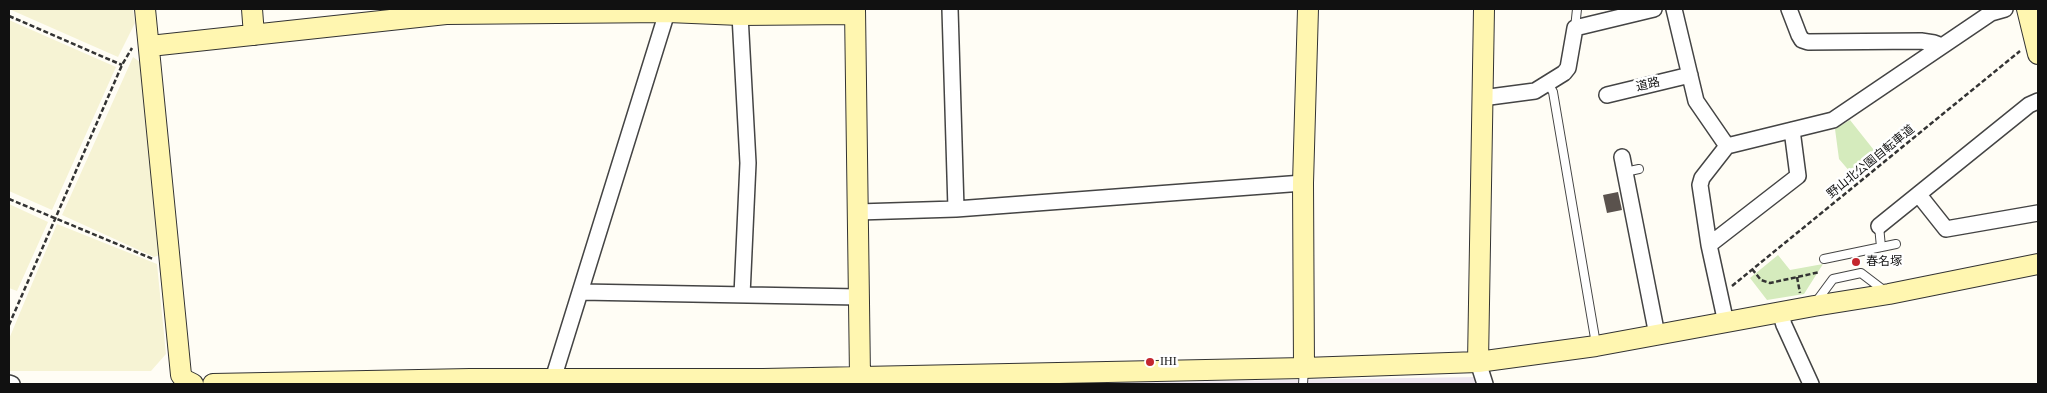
<!DOCTYPE html>
<html>
<head>
<meta charset="utf-8">
<style>
	body { margin:0 }
	#map { position:relative; width:2047px; height:393px; overflow:hidden; background:#fffdf5; font-family:"Times New Roman",serif }
	canvas { display:block }
	.frame { position:absolute; inset:0; border:10px solid #111; pointer-events:none }
</style>
</head>
<body>
<div id="map">
<canvas width="2047" height="393"></canvas>
<div class="frame"></div>
</div>
<script>
const ctx = document.querySelector('canvas').getContext('2d');
ctx.lineJoin = 'round';
function fill(path, color) { ctx.fillStyle = color; ctx.fill(path, 'evenodd'); }
const poly = rows => new Path2D(rows.map(r => 'M' + r).join(''));
function strokePath(path, color, width, dash) { ctx.strokeStyle = color; ctx.lineWidth = width; ctx.lineCap = dash ? 'butt' : 'round'; ctx.setLineDash(dash || []); ctx.stroke(path); }
function write(font, color, halo, rows, align = 'center') {
  ctx.font = font + ' "Times New Roman","Noto Sans JP",serif'; ctx.lineWidth = 5; ctx.setLineDash([]); ctx.textBaseline = 'middle'; ctx.strokeStyle = halo; ctx.fillStyle = color; for (const [text, x, y, turn = 0] of rows) {
    ctx.save(); ctx.translate(x, y); ctx.rotate((+turn || 0) * Math.PI / 180); ctx.textAlign = isNaN(turn) ? turn : align; if (halo) ctx.strokeText(text, 0, 0); ctx.fillText(text, 0, 0); ctx.restore();
  }
}
fill(poly([
	[1477,377,1480,384,1021,384,1086,383]
]), '#eee6ef');
fill(poly([
	[9,9,133,9,135,23,118,57],
	[9,20,116,67,52,210,9,191],
	[133,57,140,62,160,255,154,257,62,215],
	[9,204,48,222,17,291,9,288],
	[57,224,157,264,166,354,151,371,9,371,9,339]
]), '#f6f3d4');
fill(poly([
	[1850,120,1881,159,1857,180,1839,159,1835,129],
	[1778,255,1790,270,1823,264,1804,294,1767,300,1750,278]
]), '#d5ebbd');
fill(poly([
	[1618,192,1622,210,1607,213,1603,195]
]), '#5a524d');
const lane = poly([
	[1575,28,1577,9],
	[1548,83,1553,92,1596,344],
	[1625,172,1639,169],
	[1879,226,1881,247],
	[1824,259,1896,244],
	[1816,302,1833,279,1861,273,1886,292],
	[1303,384,1304,369]
]);
const street = poly([
	[950,9,956,209],
	[1674,9,1696,101,1727,146],
	[1789,9,1799,35,1802,40,1808,42,1921,41,1934,43,1942,46],
	[740,15,748,163,742,295],
	[1607,95,1690,75],
	[1482,98,1535,91,1564,73,1568,68,1575,28,1654,9],
	[1622,157,1657,335],
	[1919,195,1946,229,2038,213],
	[858,212,956,209,1303,183],
	[1879,226,2029,105,2038,101],
	[1709,245,1798,176,1792,130],
	[581,292,859,297],
	[1780,312,1784,325,1811,384],
	[1726,323,1709,245,1700,185,1702,178,1727,146,1833,120,1991,13,2005,9],
	[1478,362,1485,384],
	[553,379,668,9],
	[9,383,12,384]
]);
const secondary = poly([
	[145,9,181,375,185,380,193,384],
	[252,9,254,35],
	[855,9,860,376],
	[2027,9,2038,54],
	[150,46,446,14,668,12,740,15,855,14],
	[1478,362,1484,9],
	[1304,368,1303,183,1308,9],
	[213,384,470,379,763,379,1304,368,1478,362,1596,346,1814,306,1889,294,2038,264]
]);
strokePath(lane, '#444', 10);
strokePath(street, '#444', 18);
strokePath(secondary, '#333', 22);
strokePath(poly([
	[9,16,122,65],
	[9,199,153,259],
	[1752,269,1761,280,1770,283,1820,272],
	[1797,277,1800,293],
	[1732,286,2020,51],
	[9,325,122,65,132,48]
]), '#333', 2.5, [5, 2.5]);
strokePath(lane, '#fff', 8);
strokePath(street, '#fff', 15);
strokePath(secondary, '#fff6b0', 20);
for (const [x, y, r, color] of [
	[1856,262,5,"#c4262e"],
	[1150,362,5,"#c4262e"]
]) { const dot = new Path2D(); dot.arc(x, y, r, 0, 2 * Math.PI); ctx.fillStyle = color; ctx.fill(dot); strokePath(dot, '#fff', 2); }
write('12px', '#111', '#fff', [
	["道路",1648,85,-13],
	["野山北公園自転車道",1871,162,-39]
]);
write('12px', '#111', '#fff', [
	["春名塚",1866,262],
	["IHI",1160,362]
], 'left');
</script>
</body>
</html>
